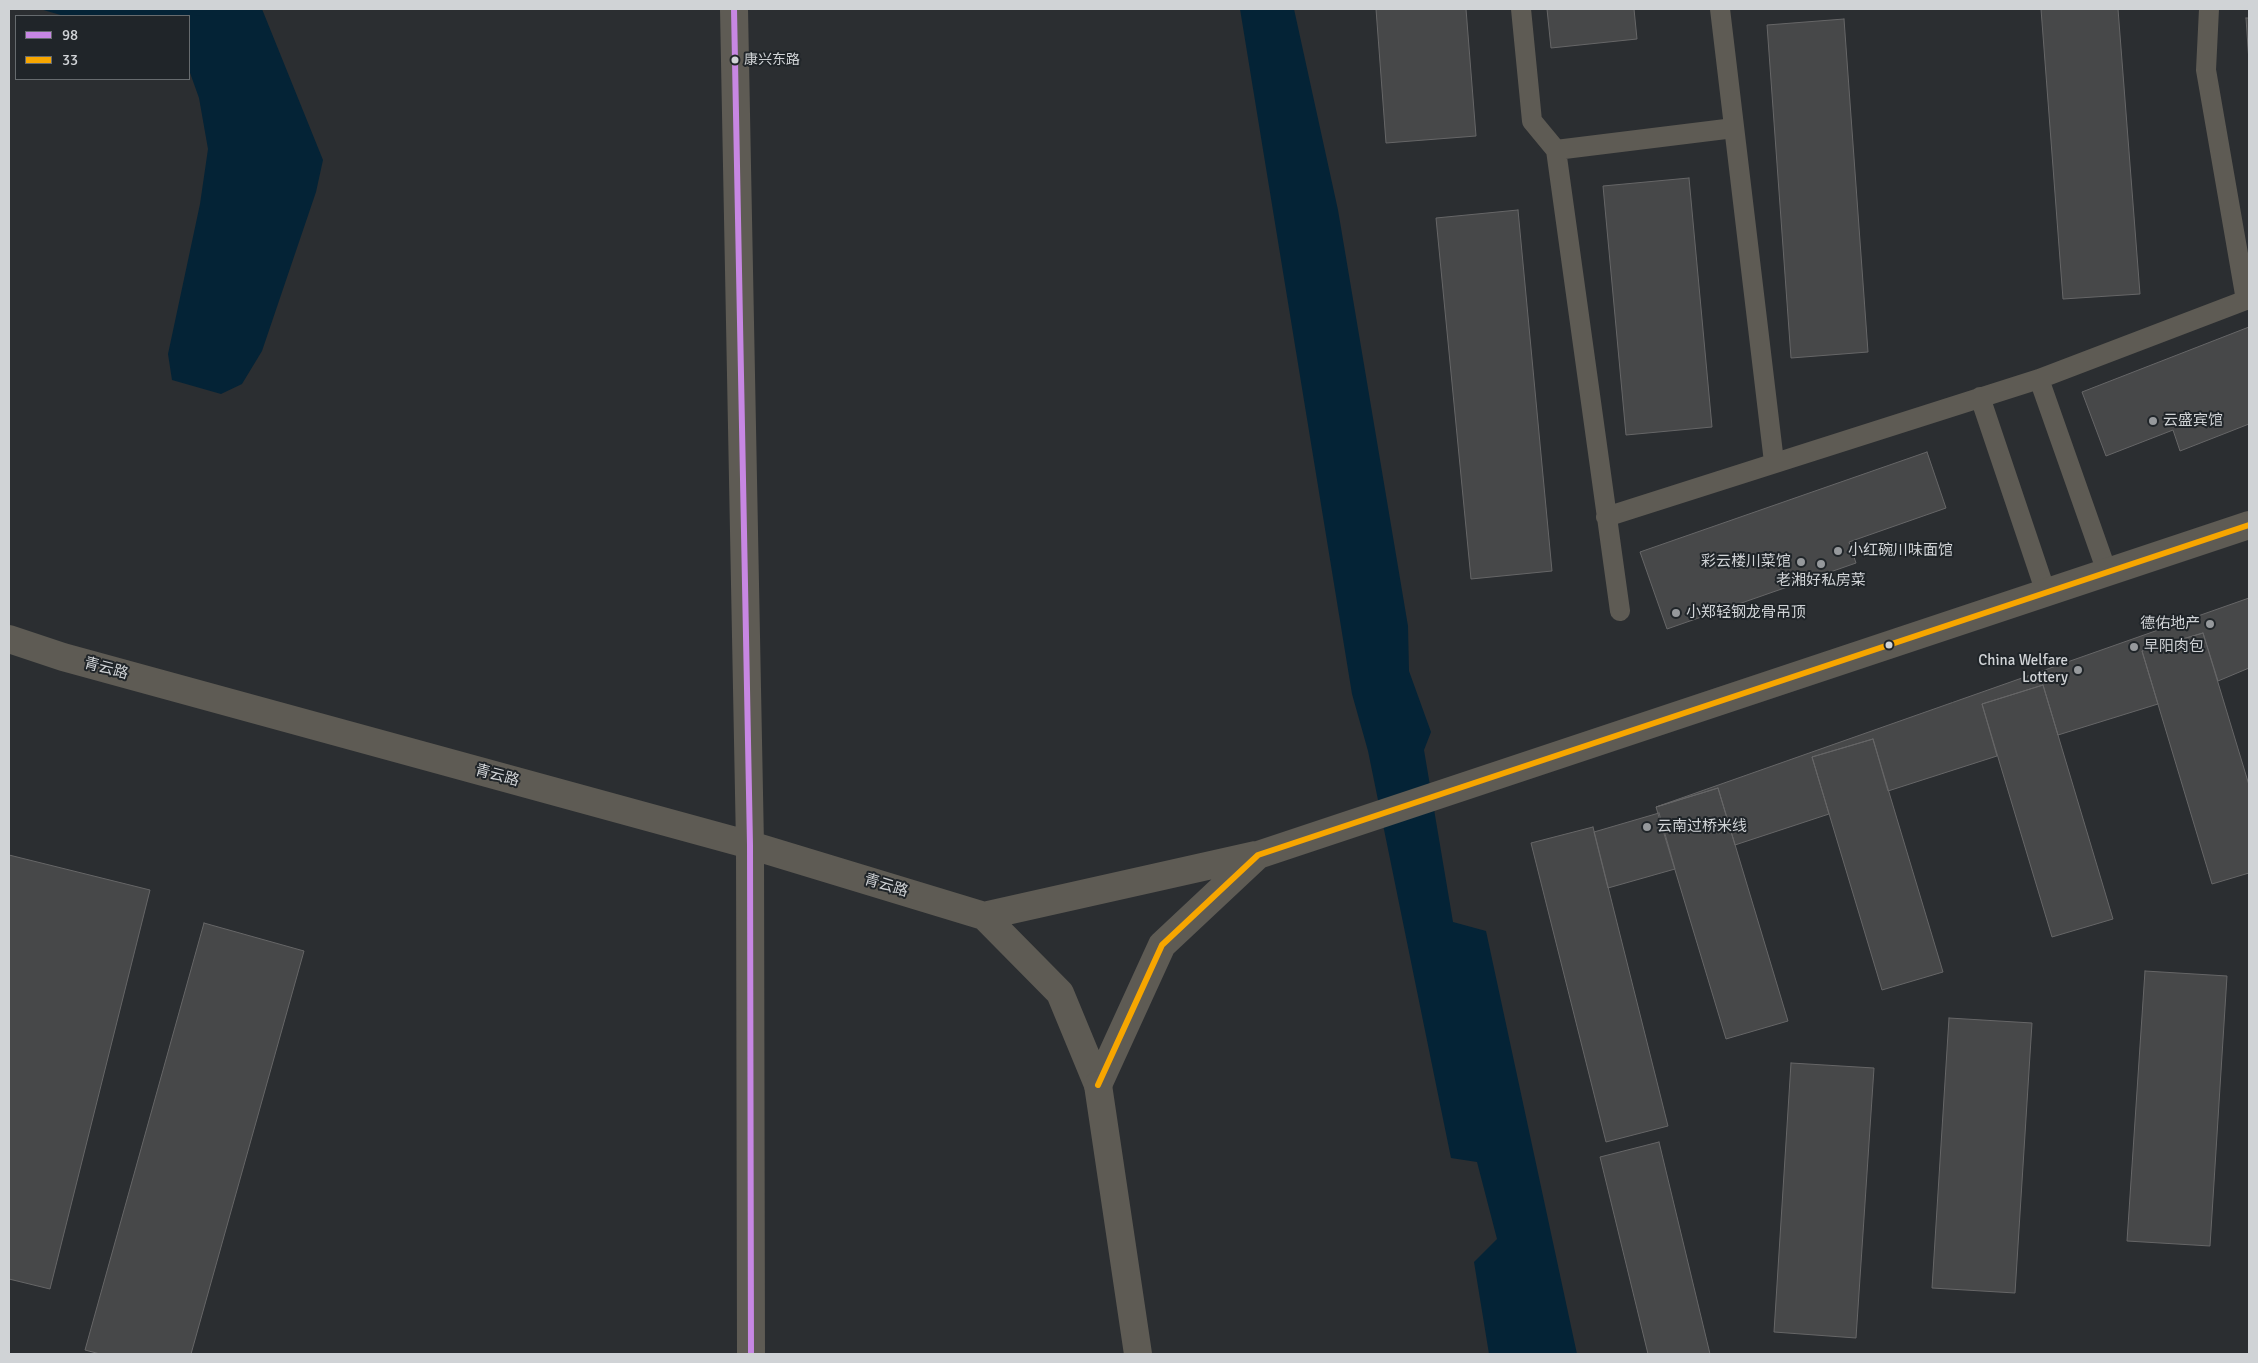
<!DOCTYPE html>
<html>
<head>
<meta charset="utf-8">
<style>
	body { margin:0 }
	#map { position:relative; width:2258px; height:1363px; overflow:hidden; background:#2b2e31; font-family:Signika,sans-serif }
	canvas { display:block }
	.frame { position:absolute; inset:0; border:10px solid #d0d3d6; pointer-events:none }
	.legend { position:absolute; left:15px; top:15px; width:175px; height:65px; box-sizing:border-box; background:#202529; border:1px solid #666b6e; margin:0; padding:6px 9px; list-style:none; font-size:15px; color:#d0d3d6 }
	.legend li { display:flex; align-items:center; gap:10px; height:25px }
	.legend b { width:25px; border:1px solid #666b6e }
</style>
</head>
<body>
<div id="map">
<canvas width="2258" height="1363"></canvas>
<div class="frame"></div>
<ul class="legend">
<li><b style="height:6px;background:#c787e3"></b>98</li>
<li><b style="height:6px;background:#f7a600"></b>33</li>
</ul>
</div>
<script>
const ctx = document.querySelector('canvas').getContext('2d');
ctx.lineJoin = 'round';
function fill(path, color) { ctx.fillStyle = color; ctx.fill(path, 'evenodd'); }
const poly = rows => new Path2D(rows.map(r => 'M' + r).join(''));
function strokePath(path, color, width, dash) { ctx.strokeStyle = color; ctx.lineWidth = width; ctx.lineCap = dash ? 'butt' : 'round'; ctx.setLineDash(dash || []); ctx.stroke(path); }
function write(font, color, halo, rows, align = 'center') {
  ctx.font = font + ' Signika,"Noto Sans SC",sans-serif'; ctx.lineWidth = 4; ctx.setLineDash([]); ctx.textBaseline = 'middle'; ctx.strokeStyle = halo; ctx.fillStyle = color; for (const [text, x, y, turn = 0] of rows) {
    ctx.save(); ctx.translate(x, y); ctx.rotate((+turn || 0) * Math.PI / 180); ctx.textAlign = isNaN(turn) ? turn : align; if (halo) ctx.strokeText(text, 0, 0); ctx.fillText(text, 0, 0); ctx.restore();
  }
}
fill(poly([
	[40,9,262,9,323,160,316,192,262,351,242,384,221,394,172,380,168,354,200,204,208,149,199,98,189,70,189,16,64,16],
	[1240,9,1294,9,1338,210,1408,626,1409,671,1431,732,1424,750,1453,922,1486,931,1577,1354,1489,1354,1474,1262,1497,1239,1477,1162,1451,1158,1368,751,1352,694]
]), '#042336');
const building = poly([
	[1376,9,1466,9,1476,136,1386,143,1376,9],
	[1547,9,1634,9,1637,39,1551,48,1547,9],
	[2041,9,2118,9,2140,294,2063,299,2041,9],
	[2246,18,2249,18,2249,62,2246,18],
	[1844,19,1868,352,1791,358,1767,25,1844,19],
	[1689,178,1712,427,1626,435,1603,186,1689,178],
	[1518,210,1552,571,1471,579,1436,218,1518,210],
	[2249,327,2249,424,2180,451,2173,430,2106,456,2082,392,2249,327],
	[1927,452,1946,508,1849,542,1856,563,1667,629,1640,552,1927,452],
	[2249,598,2249,668,2218,681,2203,633,2142,651,2158,704,2058,735,2043,685,1982,704,1997,756,1888,791,1873,739,1812,757,1829,814,1735,845,1718,788,1656,807,2249,598],
	[2203,633,2249,785,2249,873,2212,884,2142,651,2203,633],
	[2043,685,2113,919,2052,937,1982,704,2043,685],
	[1873,739,1943,972,1882,990,1812,757,1873,739],
	[1718,788,1788,1021,1726,1039,1656,807,1718,788],
	[1659,813,1675,869,1608,888,1594,832,1659,813],
	[1593,827,1668,1126,1606,1142,1531,843,1593,827],
	[9,855,150,890,50,1289,9,1279,9,855],
	[204,923,304,951,191,1354,100,1354,85,1350,204,923],
	[2145,971,2227,976,2210,1246,2127,1241,2145,971],
	[1949,1018,2032,1023,2015,1293,1932,1288,1949,1018],
	[1791,1063,1874,1068,1856,1338,1774,1332,1791,1063],
	[1659,1142,1710,1354,1648,1354,1600,1157,1659,1142]
]);
fill(building, '#474849');
strokePath(building, '#666667', 1);
strokePath(poly([
	[1521,9,1532,121,1556,150,1734,128],
	[1720,9,1774,462],
	[1556,150,1620,611],
	[2039,379,2107,572],
	[1980,397,2046,593],
	[1606,517,2039,379,2246,300,2206,70,2209,9]
]), '#5e5b54', 20);
strokePath(poly([
	[734,9,750,845,751,1354],
	[9,639,63,657,750,845,984,916,1060,993,1098,1085],
	[984,916,1256,855],
	[1098,1085,1162,945,1258,855,2249,525]
]), '#5e5b54', 28);
strokePath(poly([
	[1098,1085,1138,1354]
]), '#5e5b54', 28);
strokePath(poly([
	[734,9,750,845,751,1354]
]), '#c787e3', 6);
strokePath(poly([
	[1098,1085,1162,945,1258,855,2249,525]
]), '#f7a600', 6);
for (const [x, y, r, color] of [
	[735,60,4.5,"#d0d3d6"],
	[2153,421,5,"#96999c"],
	[1838,551,5,"#96999c"],
	[1801,562,5,"#96999c"],
	[1821,564,5,"#96999c"],
	[1676,613,5,"#96999c"],
	[2210,624,5,"#96999c"],
	[1889,645,4.5,"#d0d3d6"],
	[2134,647,5,"#96999c"],
	[2078,670,5,"#96999c"],
	[1647,827,5,"#96999c"]
]) { const dot = new Path2D(); dot.arc(x, y, r, 0, 2 * Math.PI); ctx.fillStyle = color; ctx.fill(dot); strokePath(dot, '#202529', 2); }
write('14px', '#d0d3d6', '#202529', [
	["康兴东路",744,60]
], 'left');
write('15px', '#d0d3d6', '#202529', [
	["云盛宾馆",2163,421],
	["小红碗川味面馆",1848,551],
	["彩云楼川菜馆",1791,562,"right"],
	["老湘好私房菜",1821,581,"center"],
	["小郑轻钢龙骨吊顶",1686,613],
	["德佑地产",2200,624,"right"],
	["早阳肉包",2144,647],
	["China Welfare",2068,661,"right"],
	["Lottery",2068,678,"right"],
	["云南过桥米线",1657,827]
], 'left');
write('15px', '#d0d3d6', '#202529', [
	["青云路",106,669,15],
	["青云路",497,776,15],
	["青云路",886,886,17]
]);
</script>
</body>
</html>
